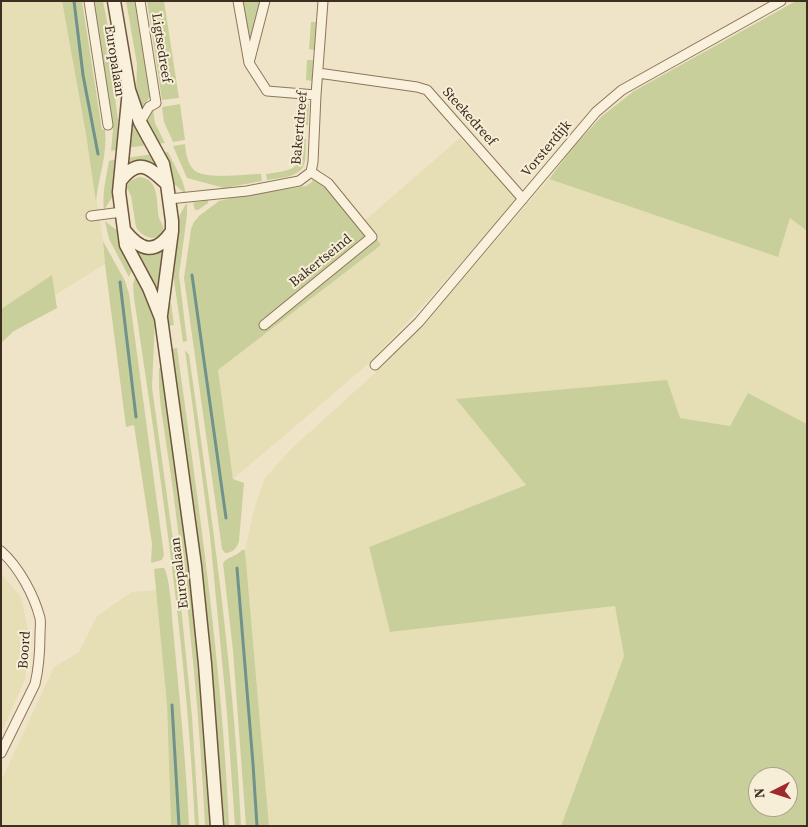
<!DOCTYPE html>
<style>
body{margin:0}
#map{position:relative;width:808px;height:827px;overflow:hidden;background:#f0e4c8;font-family:"Source Serif 4",serif}
canvas{display:block}
.frame{position:absolute;inset:0;border:2px solid #3d2e20;pointer-events:none}
.north{position:absolute;left:748px;top:767px;width:50px;height:50px;box-sizing:border-box;background:#f7eed8;border:1px solid #ada18e;border-radius:50%;rotate:265deg;font-size:14px;font-weight:700;line-height:20px;text-align:center;color:#3d2e20}
.north::after{content:'';display:block;margin:auto;width:18px;height:22px;background:#9e2a2b;clip-path:polygon(50% 0,100% 100%,50% 72%,0 100%)}
</style>
<div id="map">
<canvas width="808" height="827"></canvas>
<div class="frame"></div>
<div class="north">N</div>
</div>
<script>
const c = document.querySelector('canvas').getContext('2d');
c.lineJoin = 'round';
function paint(path, color) {
  c.fillStyle = color;
  c.fill(path, 'evenodd');
}
function stroke(path, color, width, dash) {
  c.strokeStyle = color;
  c.lineWidth = width;
  c.lineCap = dash ? 'butt' : 'round';
  c.setLineDash(dash || []);
  c.stroke(path);
}
function label(font, color, halo, rows, align = 'center') {
  c.font = font + ' "Source Serif 4",serif';
  c.lineWidth = 4;
  c.setLineDash([]);
  c.textBaseline = 'middle';
  c.strokeStyle = halo;
  c.fillStyle = color;
  for (const [text, x, y, turn = 0] of rows) {
    c.save();
    c.translate(x, y);
    c.rotate((+turn || 0) * Math.PI / 180);
    c.textAlign = isNaN(turn) ? turn : align;
    if (halo) c.strokeText(text, 0, 0);
    c.fillText(text, 0, 0);
    c.restore();
  }
}
paint(new Path2D(`
 M1,1H62L86,134L103,241L105,264L55,295L52,275L1,309Z
 M460,138L517,199L427,301L367,365L233,479L218,370L381,245L364,221Z
 M549,179L778,257L790,218L807,231V424L748,393L730,426L680,418L457,400L526,485L369,547L390,632L615,606L624,656L561,826H269L245,550L255,506L265,478L290,450L374,374L435,311Z
 M1,573L21,597L31,644L25,679L1,733Z
 M156,590L167,705L171,826H1V781L54,667L79,652L97,616L132,592Z`), '#e6deb5');
paint(new Path2D(`
 M62,1H82L102,130L105,129C108,154 98,178 96,202L86,134Z
 M92,1H103L110,37L111,67L120,135V149L111,151L113,130Z
 M126,1H136L151,98H149L141,110L136,97L137,64Z
 M147,1H164L179,98L162,100Z
 M242,1H261L250,48Z
 M796,1H807V231L790,218L778,257L549,179L573,147L602,116L634,91Z
 M311,22H316L314,50L309,49Z
 M307,60H313L312,81L306,80Z
 M180,104L185,140L173,142L164,122L162,107Z
 M304,104H309L308,125H303Z
 M151,109H153L155,123L165,143L156,144L146,123Z
 M130,115L149,145L126,148Z
 M300,139H306C305,147 307,160 303,167C296,178 278,178 267,180L266,174C276,172 296,172 299,160C301,154 300,146 300,139Z
 M185,144C186,153 187,163 194,170C204,180 245,174 261,174L262,181L224,188L191,179L187,178L173,146Z
 M168,152L182,180L186,193H184L172,182L161,153Z
 M154,154L160,168L128,167L125,158Z
 M119,159L113,196L104,210C102,192 106,179 109,161L112,160Z
 M316,167L364,221L381,245L218,370L233,479L244,483L239,541C237,548 233,553 225,553L222,549L184,278L191,229L194,222L199,216L219,201L235,197L306,186L312,182Z
 M139,177C160,178 156,203 159,218C160,222 164,225 163,229C162,243 142,239 136,227L131,196L127,188L128,184L130,181Z
 M207,200L208,201V203L198,210H195L193,203Z
 M186,204H187V215L179,275L187,341L183,342L172,267L178,218Z
 M105,221L119,232L132,270L129,277L109,239Z
 M103,241L125,281L129,294L164,555L162,560L151,563L152,544L134,425L126,427L105,264Z
 M134,246L163,249L166,251L161,300L140,266Z
 M136,274H137L155,318L152,387L173,540L181,606L192,716L199,826H195C187,649 160,473 134,298L133,284Z
 M52,275L57,308L14,331L1,343V309Z
 M167,303H171L174,325L167,326Z
 M177,348C199,507 222,665 229,826H223L215,714L205,603L171,349Z
 M185,350L189,355C211,511 234,668 241,826H235L227,713L210,536Z
 M159,368H162L186,539L204,715L211,826H205C200,722 190,618 176,515C173,486 168,458 164,429C161,409 158,389 159,368Z
 M667,380L680,418L730,426L748,393L807,424V826H561L624,656L615,606L390,632L369,547L526,485L456,399ZM758,777H788V807H758Z
 M242,550H245L269,826H246L233,651L223,563C227,557 237,556 242,550Z
 M161,568H164C170,577 172,615 173,628C179,694 186,760 189,826H171L167,705L154,569Z`), '#c9cf9b');
stroke(new Path2D(`
 M74,1L83,75L98,154
 M192,275L226,518
 M120,282L136,417
 M237,568L253,764L257,826
 M172,705L179,826`), '#6f938a', 3);
const minor = new Path2D(`
 M89,1L108,125
 M140,1L156,103L149,107L140,122
 M238,1L249,63L265,1
 M249,63L267,91L316,95
 M318,73L417,87L427,90L523,199
 M169,199L247,191L299,181L311,172L313,162L316,95L323,1
 M91,216L122,212
 M264,325L372,237L328,183L311,172
 M375,365L419,322L596,112L622,90L781,1
 M1,551C19,567 34,595 40,618C41,623 40,629 40,634C40,651 39,667 35,684L1,753`);
const secondary = new Path2D(`
 M114,1L129,90L140,122L163,164L167,184L172,221V231L161,315
 M129,90L119,192L124,230L126,245L149,288L161,318L195,566L205,664L217,826
 M120,181C139,157 149,167 167,184
 M124,230C141,251 155,256 172,231`);
stroke(minor, '#8d765c', 11);
stroke(secondary, '#6f573f', 15);
stroke(minor, '#faf1dc', 9);
stroke(secondary, '#faf1dc', 12);
label('14px', '#3d2e20', '#f7eed8', [
 ["Ligtsedreef",161,48,81],
 ["Europalaan",114,61,81],
 ["Steekedreef",469,117,48],
 ["Bakertdreef",300,128,-85],
 ["Vorsterdijk",547,149,-50],
 ["Bakertseind",321,261,-39],
 ["Europalaan",180,573,-97],
 ["Boord",25,650,-86]
]);
</script>
